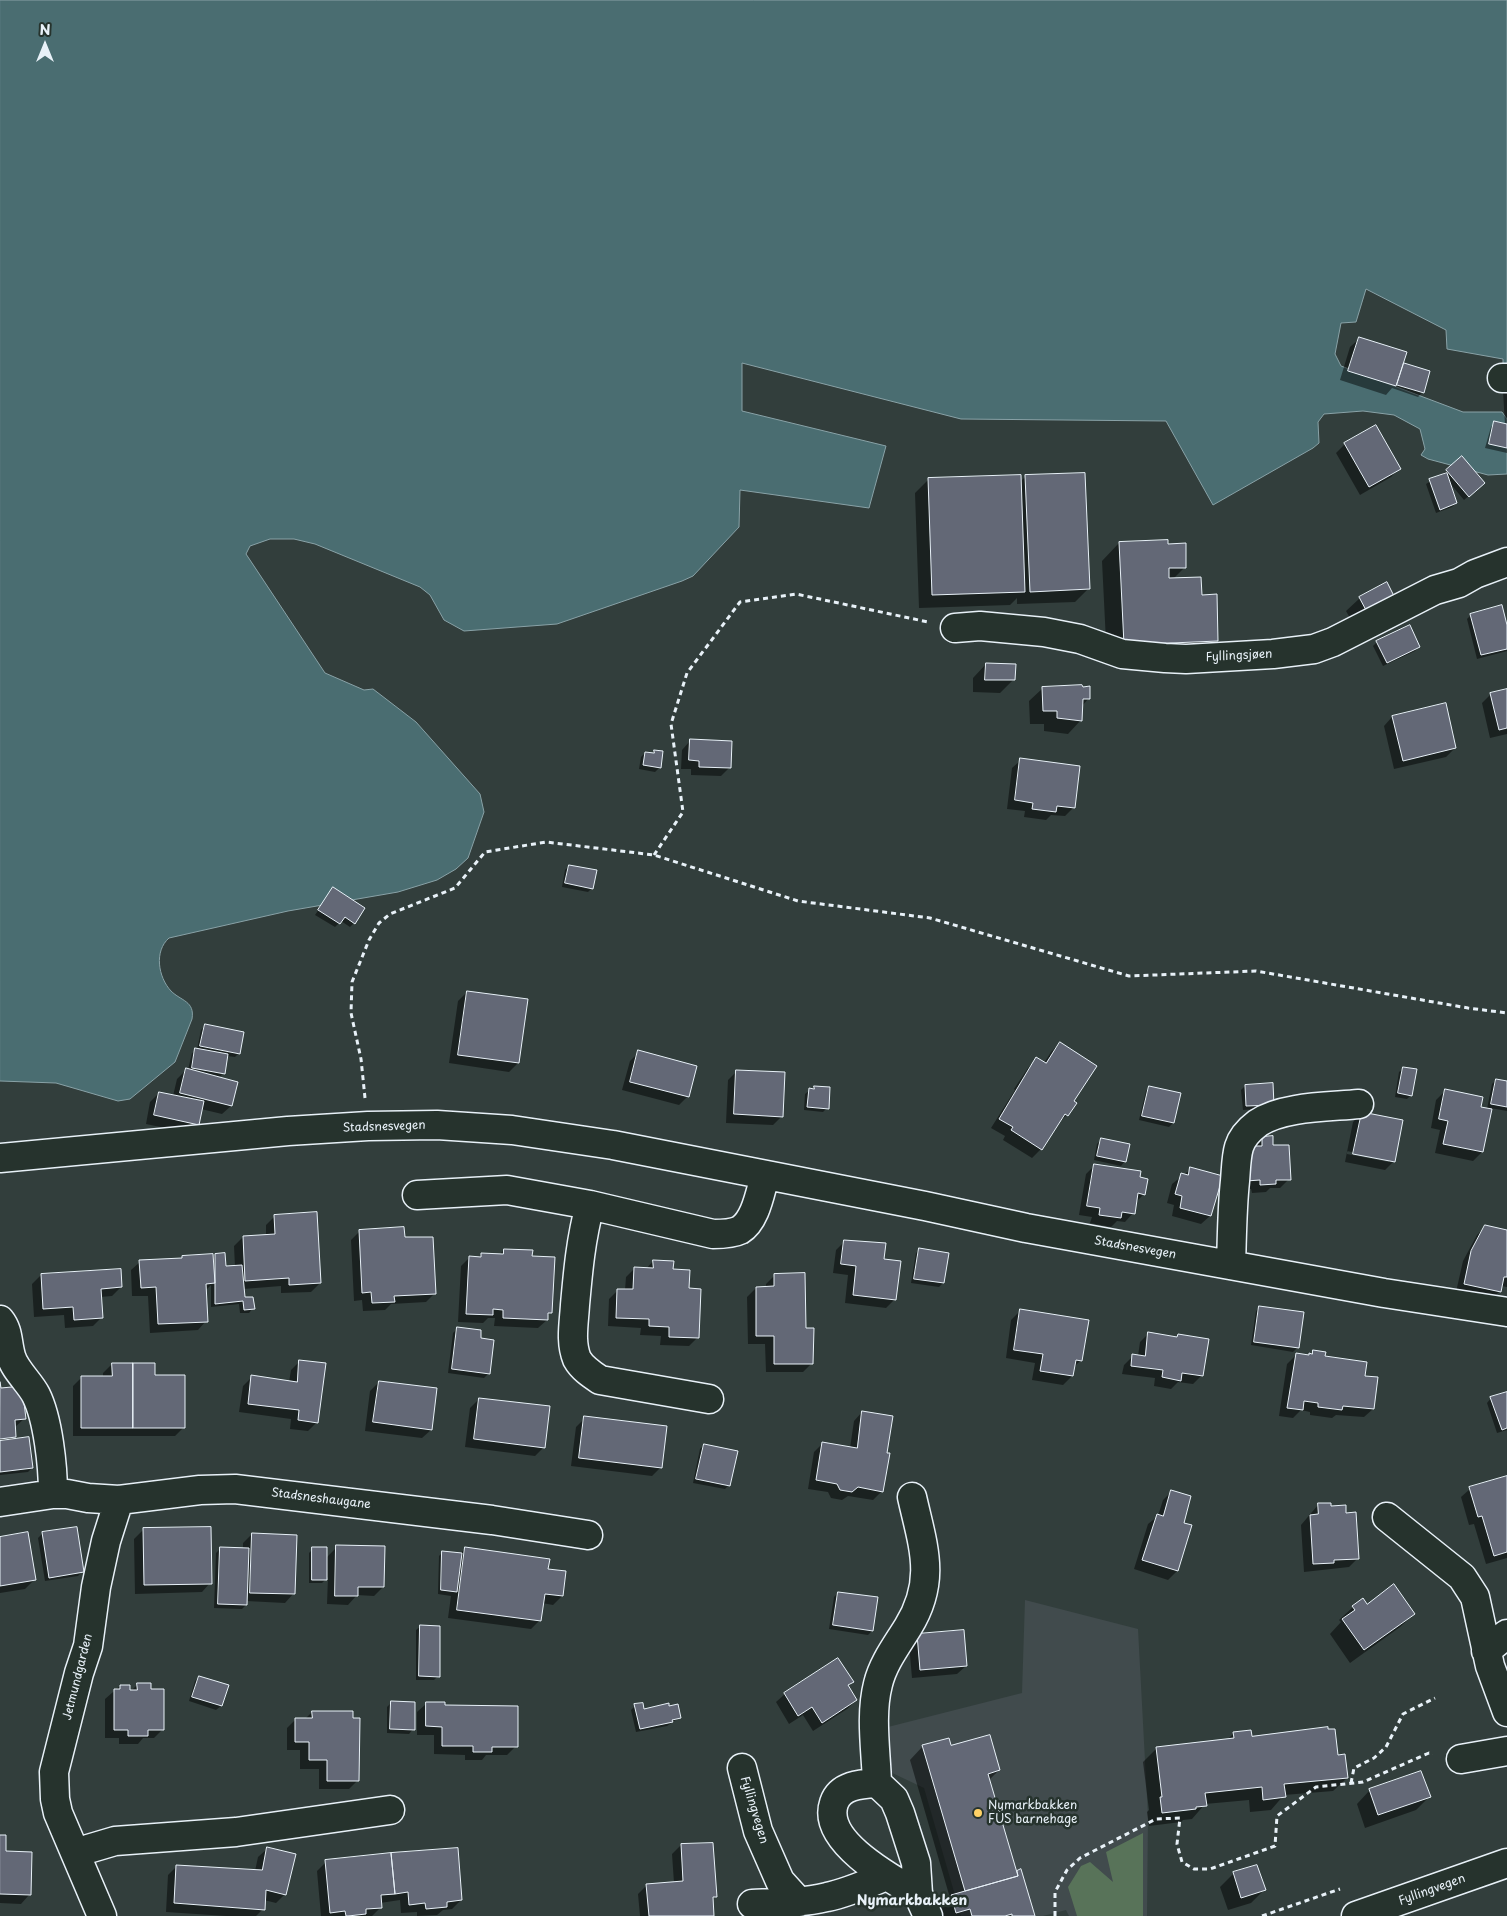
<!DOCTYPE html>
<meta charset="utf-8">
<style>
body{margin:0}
#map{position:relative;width:1507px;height:1916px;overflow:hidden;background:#323e3c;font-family:"Playpen Sans",sans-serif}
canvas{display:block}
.north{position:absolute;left:20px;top:20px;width:50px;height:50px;-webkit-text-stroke:4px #26332d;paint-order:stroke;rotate:0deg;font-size:14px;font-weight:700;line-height:20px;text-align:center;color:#e8f1f8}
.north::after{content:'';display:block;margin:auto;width:18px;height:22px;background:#e8f1f8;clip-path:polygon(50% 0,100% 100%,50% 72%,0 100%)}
</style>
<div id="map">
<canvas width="1507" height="1916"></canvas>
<div class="north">N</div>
</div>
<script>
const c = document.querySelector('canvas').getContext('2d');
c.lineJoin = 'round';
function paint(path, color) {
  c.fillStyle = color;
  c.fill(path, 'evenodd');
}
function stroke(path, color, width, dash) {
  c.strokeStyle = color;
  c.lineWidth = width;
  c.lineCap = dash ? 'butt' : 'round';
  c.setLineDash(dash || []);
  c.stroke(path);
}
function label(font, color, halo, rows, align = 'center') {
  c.font = font + ' "Playpen Sans",sans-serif';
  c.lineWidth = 5;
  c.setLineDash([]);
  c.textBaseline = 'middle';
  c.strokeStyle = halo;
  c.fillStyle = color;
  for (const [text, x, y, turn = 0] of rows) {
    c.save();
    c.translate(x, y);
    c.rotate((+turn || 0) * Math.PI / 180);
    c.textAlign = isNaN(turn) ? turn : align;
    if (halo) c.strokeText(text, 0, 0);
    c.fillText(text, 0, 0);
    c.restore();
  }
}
paint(new Path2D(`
 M1025,1600L1138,1629L1148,1817L1147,1916H1069L1066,1910L1043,1916H961L924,1788L888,1771L884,1728L1022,1693Z`), '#414b4d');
paint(new Path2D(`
 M1143,1833V1916H1077L1068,1887L1081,1866L1090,1862L1113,1882L1106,1852Z`), '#587359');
const water = new Path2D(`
 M0,0H1507V371H1503V359L1447,349L1446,330L1366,289L1356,322L1341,323L1335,354L1341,366L1463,412H1502L1507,419V474L1488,475L1428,459L1421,455L1425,449L1420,429L1394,415L1363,411L1324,414L1318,422L1319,443L1313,448L1213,505L1166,421L961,419L742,363V411L886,446L869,508L740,490L739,527L693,576L682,581L557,624L464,631L444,620L430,595L420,587L315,544L294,539H270L250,546L246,554L325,673L364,690L373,689L416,722L480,794L484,812L468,858L456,869L437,880L398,892L288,911L169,938C154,951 158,977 171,991C181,1001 195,1001 192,1019L175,1062L130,1099L118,1101L56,1083L0,1081Z`);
paint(water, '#4a6d71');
stroke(water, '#89a2a7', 1);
paint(new Path2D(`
 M1359,339L1401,367L1404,364L1429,372L1422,393L1418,397L1392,388L1386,395L1340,380L1350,347Z
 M1507,387V453L1485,448L1491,427L1495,422L1505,425L1503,391Z
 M1345,444L1399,468L1391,477L1360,495L1336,453Z
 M1447,471L1479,487L1464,500L1449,482L1456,503L1452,507L1436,513L1426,484Z
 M1026,476L1089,588L1075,602L1017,604V598L1010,605L919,608L915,493L928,480L1020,482Z
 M1119,543L1167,545L1185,567L1173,579L1201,596L1217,641L1199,658L1107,662L1102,561Z
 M1360,598L1380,611L1354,625L1346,611Z
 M1471,615L1507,629V651L1477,659L1467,619Z
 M1377,642L1419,647L1415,651L1383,666L1373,646Z
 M986,664L1014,679L1000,693L973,692V678Z
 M1043,688L1089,698L1082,706L1081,720L1068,734L1044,731V724H1030L1029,701Z
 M1507,690V734L1490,738L1482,703L1491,694Z
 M1392,717L1455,748L1446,757L1394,769L1384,726Z
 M690,741L729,768L721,776L691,775V769H681L682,750Z
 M654,751L660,767L655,772L639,769L641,757L645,753L651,754Z
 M1021,760L1074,807L1065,816L1051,815L1046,820L1024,817L1025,811L1007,809L1012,768Z
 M569,866L592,888L588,892L562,887L565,870Z
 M333,889L354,923L350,927L341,921L335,927L315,915Z
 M467,992L518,1063L509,1072L449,1063L458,1001Z
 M205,1026L239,1053L235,1057L227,1056L223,1073L219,1078L231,1106L222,1114L201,1109L198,1124L189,1133L146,1124L150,1102L159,1093L173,1096L177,1079L186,1070H188L192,1053L197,1050L201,1030Z
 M1060,1043L1072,1101L1067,1115L1058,1123L1041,1149L1032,1158L1003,1140L1005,1136L991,1128L1015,1090L1014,1089L1028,1068L1036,1059L1044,1063L1051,1052Z
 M639,1052L688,1096L679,1105L622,1090L630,1061Z
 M1404,1068L1411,1095L1407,1099L1395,1097L1399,1072Z
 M737,1071L782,1116L773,1125L726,1123L728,1080Z
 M1496,1080L1507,1082V1111L1490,1108L1482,1152L1473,1161L1435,1153L1440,1130L1431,1128L1436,1100L1445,1091L1480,1108L1487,1109L1492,1084Z
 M1245,1086L1269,1108L1243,1110L1241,1090Z
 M814,1087L827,1108L823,1112L804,1110L805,1094Z
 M1150,1087L1173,1123L1169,1127L1139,1120L1146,1091Z
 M1362,1113L1394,1161L1385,1170L1345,1162L1353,1122ZM1347,1151L1389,1160V1162L1347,1154Z
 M1262,1138L1272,1146L1289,1179L1280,1188H1270L1266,1192L1252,1193L1251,1189H1238L1253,1147Z
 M1101,1140L1125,1161L1121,1166L1094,1160L1097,1144Z
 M1095,1165L1139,1178L1144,1194L1135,1203L1133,1213L1125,1222L1117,1221L1111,1227L1090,1223L1092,1217L1079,1215L1086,1174Z
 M1191,1169L1210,1216L1201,1224L1172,1216L1174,1205L1167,1203L1172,1184Z
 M275,1216L320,1283L311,1292L281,1293V1286L243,1289L244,1298L253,1308L249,1313H240L239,1304L211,1307V1285L205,1291L206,1321L198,1330L150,1333L148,1296H132L131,1270L140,1262L180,1260L183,1257L212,1258L215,1255L225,1268L235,1267L234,1246L243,1237L266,1235V1225Z
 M1486,1226L1507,1231V1287L1501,1286L1500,1291L1491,1300L1456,1292L1463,1261L1477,1235Z
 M360,1231L404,1239L434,1294L426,1302L391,1304L385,1310L363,1311L362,1300L354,1301L351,1240Z
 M845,1241L883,1260L895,1299L886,1308L845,1303L848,1275L833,1273L836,1250Z
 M920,1249L943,1283L939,1287L911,1283L916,1253Z
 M504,1250L531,1257L551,1312L547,1316V1320L538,1328L494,1326L495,1318H488L483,1323L458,1322L461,1266L470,1257L478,1258L482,1254L499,1255Z
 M653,1261L672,1270L688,1290L698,1337L689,1346L660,1345L661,1336L640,1335L641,1328L608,1326L609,1299L618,1290H625L626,1277L635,1268L646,1269Z
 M41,1275L121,1287L112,1296L100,1297L101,1318L93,1326L65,1328L64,1315L34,1317L32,1284Z
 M775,1275L812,1363L803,1372H766L765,1344H748L747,1297L756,1288H766V1284Z
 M1260,1307L1297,1348L1293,1352L1251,1345L1256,1311Z
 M1020,1311L1081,1360L1073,1368L1072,1376L1063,1385L1032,1380L1035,1363L1006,1358L1011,1320Z
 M457,1329L479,1339L492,1341L488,1374L484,1378L448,1373L453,1333Z
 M1149,1333L1176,1338L1178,1335L1202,1375L1193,1384L1178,1382L1171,1389L1154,1386L1155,1378L1122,1374L1124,1365L1133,1356H1138L1140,1342Z
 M1314,1351L1363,1377L1373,1409L1364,1417L1336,1415L1332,1418L1310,1415V1412L1301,1410L1293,1418L1279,1416L1287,1364L1296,1355L1307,1357Z
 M300,1361L317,1422L308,1431L290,1429L291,1419L239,1412L243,1386L252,1377L289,1382L291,1370Z
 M112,1364L154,1377L184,1427L175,1436H73V1386L82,1377H103V1373Z
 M379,1382L431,1430L422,1438L365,1431L370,1391Z
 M0,1390L25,1418L14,1428L15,1436L11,1441L32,1468L28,1472L0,1475Z
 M1507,1393V1430L1497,1433L1487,1403L1491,1398Z
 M479,1399L544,1447L535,1456L465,1447L470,1408Z
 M862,1412L882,1491L873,1500L848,1496L842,1500L831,1498L828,1492L808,1489L814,1452L823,1443L850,1448L854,1421Z
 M585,1418L661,1467L652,1476L571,1466L576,1427Z
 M704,1445L729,1485L725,1489L693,1483L700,1449Z
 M1507,1477V1558L1486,1564L1474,1524L1469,1525L1461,1497L1470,1489Z
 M1172,1491L1183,1524L1191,1526L1177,1571L1168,1580L1134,1569L1148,1524L1158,1516L1163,1500Z
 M1318,1505L1345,1514L1358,1558L1349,1567L1304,1572L1301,1525Z
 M76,1528L82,1572L78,1576L45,1581L38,1538L42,1534Z
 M143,1530L210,1583L202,1592L135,1594L134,1539Z
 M252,1534L293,1594L285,1603L246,1601V1605L242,1609L214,1608L216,1553L220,1549H243V1543Z
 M0,1538L34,1580L25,1589L0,1593Z
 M337,1547L383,1587L374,1596L357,1595L348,1605L327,1604L328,1577L322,1583H309V1553L313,1549L326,1558Z
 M465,1549L547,1570L565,1572L562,1596L553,1605L542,1603L540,1620L531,1629L448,1618L451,1596L438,1594L439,1556L443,1552L459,1554Z
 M838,1593L872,1631L868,1635L829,1629L834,1597Z
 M1366,1605L1414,1614L1400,1627L1350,1663L1330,1634L1341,1622L1339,1620L1353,1607Z
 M421,1626L438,1676L434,1680H416V1630Z
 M918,1636L966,1666L957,1674L912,1678L909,1644Z
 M199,1677L227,1686L221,1706L216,1710L189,1701L195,1681Z
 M852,1682L847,1687L856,1700L847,1709L813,1731L803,1715L789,1724L776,1702L785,1694Z
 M137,1685L150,1690L162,1730L154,1738H143L138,1744H119V1738H105V1699L120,1686L129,1693Z
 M391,1703L413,1729L409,1734L387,1733V1707Z
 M426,1704L444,1707L516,1746L507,1755H486L482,1760H465V1755L434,1754V1735H417V1712Z
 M635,1706L643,1711L680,1717L667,1726L636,1732L631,1710Z
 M312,1712L358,1780L349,1789H319V1769H300V1750H287V1728L296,1719H305Z
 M1234,1733L1337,1756L1347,1778L1333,1791L1284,1795L1271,1810L1250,1812L1249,1800L1205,1804L1192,1819L1183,1820L1181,1822L1149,1826L1147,1812L1149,1810L1143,1762L1156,1749L1227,1740Z
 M923,1746L950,1747L999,1770L989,1780L1016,1872L1021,1871L1034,1916H940L938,1910L950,1898L910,1760Z
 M1370,1790L1429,1797L1416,1810L1365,1828L1357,1804Z
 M0,1836L4,1852L29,1895L21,1904L0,1903Z
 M681,1845L716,1896L712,1900L713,1916H640L638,1894L647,1885L674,1883L672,1854Z
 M267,1849L285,1894L276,1903L264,1900L263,1909L256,1916H226L166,1912L168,1875L177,1866L255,1871L258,1857Z
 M326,1862L461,1900L452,1909L443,1910L437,1915L417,1916V1912L401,1913L400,1900L380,1903L381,1907L372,1916H321L317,1871Z
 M1234,1873L1264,1890L1251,1903L1228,1910L1220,1887Z`), '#0007');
const building = new Path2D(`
 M1359,337L1407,352L1396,386L1348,371Z
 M1404,363L1430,371L1424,393L1397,385Z
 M1494,421L1507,424V448L1489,444Z
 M1376,425L1401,469L1369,487L1344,443Z
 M1462,456L1485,483L1469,497L1446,470Z
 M1085,473L1090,589L1030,592L1025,475Z
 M1447,473L1457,503L1440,510L1429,479Z
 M1021,475L1025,592L932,595L928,478Z
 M1168,540V544L1186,543V568H1169V578L1201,577L1202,595L1217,594L1218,641L1124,645L1119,542Z
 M1387,582L1395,598L1367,612L1359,597Z
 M1502,605L1507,625V649L1481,655L1470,614Z
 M1410,625L1420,647L1387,663L1376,641Z
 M986,663L1016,664L1015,680H985Z
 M1082,685L1083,687L1090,686V699H1083L1082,721L1057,718V711H1043L1042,687Z
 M1507,689V728L1499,730L1490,693Z
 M1446,703L1456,748L1403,761L1392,716Z
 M690,739L732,741L731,768L699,767V761L689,760Z
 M654,750L663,751L661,768L643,765L645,752L654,753Z
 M1020,758L1080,766L1075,808L1057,806L1056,812L1032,809L1033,803L1015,800Z
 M569,865L597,870L593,889L565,883Z
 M333,887L365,908L355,924L345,917L340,924L318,910Z
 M467,991L528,999L519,1063L458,1055Z
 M205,1024L244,1032L240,1054L200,1046Z
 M1060,1042L1097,1066L1074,1101L1077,1103L1068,1116L1065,1114L1042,1150L1011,1130L1013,1127L999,1119L1036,1057L1046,1063Z
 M195,1048L228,1054L225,1074L192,1068Z
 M638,1050L697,1066L689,1097L630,1082Z
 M1403,1067L1417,1069L1412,1096L1398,1093Z
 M186,1068L238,1082L232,1106L180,1093Z
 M736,1070L785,1072L783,1117L734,1114Z
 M1496,1079L1507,1081V1107L1491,1104Z
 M1273,1083L1274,1105L1246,1106L1245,1085Z
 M814,1086L830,1087L829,1109L807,1107L809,1088L814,1089Z
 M1149,1086L1181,1093L1174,1123L1142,1116Z
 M1445,1089L1483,1097L1481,1107L1492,1109L1483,1152L1443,1144L1448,1121L1439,1119Z
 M159,1092L204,1101L199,1125L154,1115Z
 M1362,1112L1403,1120L1395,1162L1353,1154Z
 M1273,1136V1145H1289L1291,1180H1276V1184L1260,1185V1180L1246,1181L1245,1146H1262V1137Z
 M1101,1138L1130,1144L1126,1162L1097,1156Z
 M1094,1164L1141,1171L1140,1177L1148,1179L1145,1195L1138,1193L1135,1214L1122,1212L1121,1218L1099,1215L1100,1208L1087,1206Z
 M1190,1167L1223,1176L1211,1216L1180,1208L1182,1196L1175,1194L1181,1173L1188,1175Z
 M317,1212L321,1283L289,1285V1278L245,1281L243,1236L275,1234L274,1215Z
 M1485,1225L1507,1230V1277H1504L1501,1292L1464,1284L1471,1251Z
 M404,1227L405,1237H433L436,1294L394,1296L395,1302L372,1303L371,1292L362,1293L359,1230Z
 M844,1240L886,1243L884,1259L901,1261L896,1300L853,1295L856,1266L841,1264Z
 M919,1248L949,1253L944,1283L914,1279Z
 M504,1249L533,1250L532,1256L555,1257L552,1313H548V1320L503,1318V1310L493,1309V1315L466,1314L469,1256L481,1257V1253L503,1254Z
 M225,1253L226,1266L242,1265L245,1297H253L255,1309L244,1310L243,1301L215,1304V1254Z
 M213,1254L215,1283L206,1284L208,1322L158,1324L156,1287L141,1288L139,1260L182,1258V1256Z
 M653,1260L674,1261L673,1269L690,1270L689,1288L701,1289L699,1338L669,1337V1327L649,1326V1319L616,1318L617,1289H633L634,1267L653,1268Z
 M121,1269L122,1287L101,1289L103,1318L74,1320L73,1307L43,1309L41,1274Z
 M805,1273L806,1328H814L813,1364H774V1336H756V1287L774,1286V1274Z
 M1259,1306L1304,1312L1299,1348L1254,1342Z
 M1020,1309L1089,1320L1082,1361L1076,1360L1073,1376L1040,1371L1043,1354L1014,1350Z
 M457,1327L481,1330V1338L494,1340L490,1374L452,1369Z
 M1148,1332L1177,1337L1178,1334L1209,1339L1203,1376L1182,1373L1181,1381L1162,1377L1163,1370L1131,1366L1132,1354L1145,1356Z
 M1313,1350L1326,1352L1325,1356L1367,1362L1365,1376L1378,1377L1374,1409L1343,1406L1342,1410L1318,1407V1403L1304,1401L1303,1410L1287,1408L1296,1353L1309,1355V1353L1312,1354Z
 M299,1360L326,1363L318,1423L298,1420L299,1410L248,1404L251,1375L297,1382Z
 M112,1363H133V1428H81V1376H112Z
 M133,1363H155V1375H185V1428H133Z
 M379,1381L437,1388L432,1430L373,1422Z
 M0,1382L1,1388L22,1386L26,1419L15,1420L16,1437L0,1439Z
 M1507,1392V1428L1502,1430L1490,1397Z
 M479,1398L550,1406L545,1448L474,1439Z
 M862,1411L893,1416L887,1453H890L883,1492L858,1487L852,1492L840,1490L837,1484L816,1480L822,1442L857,1448Z
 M584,1416L667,1426L662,1468L579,1458Z
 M29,1437L33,1468L0,1472V1441Z
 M704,1444L738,1451L730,1486L696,1479Z
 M1507,1476V1552L1494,1556L1482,1516L1478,1517L1469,1487Z
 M1171,1490L1191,1496L1184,1523L1192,1525L1178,1571L1142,1560L1157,1514L1163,1516Z
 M1318,1503H1331V1506L1346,1505V1513L1356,1512L1359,1559L1334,1560V1563L1313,1564L1310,1515L1318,1514Z
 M77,1527L84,1572L49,1578L42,1532Z
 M211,1527L212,1584L144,1585L143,1528Z
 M28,1532L36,1580L0,1586V1537Z
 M252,1533L297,1535L295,1594L250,1593Z
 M336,1545L385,1546L384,1587H358V1596H335Z
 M220,1547L249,1548L247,1605L218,1604Z
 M312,1547H327V1580H312Z
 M465,1547L550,1559L548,1569L566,1571L563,1596L545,1594L541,1621L457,1610Z
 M442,1551L462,1553L457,1592L441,1590Z
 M1394,1584L1415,1614L1364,1650L1342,1619L1355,1610L1352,1606L1363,1598L1367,1604Z
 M838,1592L878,1597L873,1631L833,1625Z
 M420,1625L440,1626V1677L419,1676Z
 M964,1630L967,1666L920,1670L917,1634Z
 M838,1658L854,1682L848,1685L857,1700L822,1723L812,1707L798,1716L784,1693Z
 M199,1676L229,1685L222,1706L192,1697Z
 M137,1683H151V1689H164V1730H148V1736H128V1730H114V1689H120V1685H130V1690H137Z
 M391,1701L415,1702V1730L390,1729Z
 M426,1702H445V1705L518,1706V1747H492V1752H473V1746H442V1727L426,1726Z
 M643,1703L644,1709L669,1703V1706L678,1704L681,1718L672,1720L673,1722L640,1729L634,1704Z
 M312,1711H353V1718H360L359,1781H327V1760H309V1742H295V1718H312Z
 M1328,1727V1729H1335L1338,1755L1345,1754L1348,1778L1284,1784L1286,1797L1263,1800L1262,1787L1205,1793L1207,1806L1196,1807V1809L1162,1813L1160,1797H1162L1156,1747L1234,1738L1233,1732L1251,1730L1252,1736Z
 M990,1735L1000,1770L988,1774L1018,1876L965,1891L922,1745L949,1738L951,1745Z
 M1421,1771L1431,1797L1378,1815L1369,1789Z
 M0,1835H6V1851L32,1852L31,1895L0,1894Z
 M713,1843L717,1897H713L714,1916H649L646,1884L683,1881L681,1844Z
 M267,1847L296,1854L286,1895L266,1890L265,1910L174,1903L176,1865L262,1870Z
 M458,1848L462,1900L447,1902V1907L426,1909L425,1903L409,1905L408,1892L395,1894L391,1853Z
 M391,1853L395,1894L381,1895L382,1908L366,1909V1914L348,1916H346L345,1911L330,1913L325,1860Z
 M1257,1865L1266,1890L1241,1898L1233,1872Z
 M1021,1869L1035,1916H1012V1914L1005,1916H972L970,1909L956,1913L951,1895L1018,1876L1017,1871Z`);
paint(building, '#636876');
stroke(building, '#e8f1f8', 1);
const minor = new Path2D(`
 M1502,378H1507
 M955,628L980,626L1044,632L1080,639L1122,654L1165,658L1186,659L1273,654L1314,649L1333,642L1435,590L1459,583L1475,574L1507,562
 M0,1158L288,1131L368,1126L437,1125L512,1130L613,1145L925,1206L1026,1228L1384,1293L1507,1312
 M417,1195L507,1190L590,1205L713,1234C721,1234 732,1234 740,1230C756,1220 760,1192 765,1176
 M590,1205C581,1238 578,1271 575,1305C574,1323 570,1342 577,1359C582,1368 591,1374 600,1380L709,1399
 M1231,1265C1232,1237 1232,1209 1235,1181C1236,1170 1236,1157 1239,1147C1242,1137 1250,1129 1258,1123C1283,1106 1330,1107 1359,1104
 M0,1320C9,1331 7,1343 11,1356C14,1369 30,1383 36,1395C48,1419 53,1466 53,1494
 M0,1502L53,1494H67L88,1498L119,1500L200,1490L235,1489L492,1520L588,1535
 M1387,1517L1462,1577L1475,1597L1490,1666L1507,1712
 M1486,1651L1507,1634
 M1461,1759L1507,1751
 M742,1768L758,1831L780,1881L799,1902
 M877,1783C876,1751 870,1715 878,1684C883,1663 897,1645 908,1627C937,1580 923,1546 912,1497
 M75,1851L88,1849L115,1841L236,1832L390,1810
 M918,1894C891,1879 821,1841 834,1803C840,1785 861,1784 877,1783L894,1799L900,1813L916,1863L918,1894L928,1916
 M752,1904C777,1903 802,1903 827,1897C847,1893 867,1884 886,1876
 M102,1916L58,1813L55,1799L54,1772L79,1673L88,1646L96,1587L106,1541L119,1500
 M1356,1916L1507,1863`);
stroke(minor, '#e8f1f8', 31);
stroke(new Path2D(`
 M654,855L683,812L671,724L687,673L740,602L796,594L928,622
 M365,1098L361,1059L351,1013L352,982L369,940L379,923L390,914L455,888L485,852L546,842L654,855L798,901L930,918L1129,976L1256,971L1468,1008L1507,1013
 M1351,1783L1354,1768L1374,1758L1386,1747L1403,1714L1435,1698
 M1055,1916V1892L1067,1870L1080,1858L1156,1819L1180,1818L1177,1844L1182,1862L1194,1869H1210L1275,1846L1277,1816L1316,1787L1363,1782L1429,1753L1433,1754
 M1262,1916L1340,1889`), '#e8f1f8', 3, [5, 4]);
stroke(minor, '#26332d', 28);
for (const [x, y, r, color] of [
 [978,1813,5,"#ffd166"]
]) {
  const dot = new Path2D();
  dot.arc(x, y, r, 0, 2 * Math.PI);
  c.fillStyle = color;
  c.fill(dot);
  stroke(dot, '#26332d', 2);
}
label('12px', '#e8f1f8', '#26332d', [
 ["Fyllingsjøen",1239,656,-3],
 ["Stadsnesvegen",384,1127,-2],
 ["Stadsnesvegen",1135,1248,10],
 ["Stadsneshaugane",321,1499,7],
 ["Jetmundgarden",78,1677,-76],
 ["Fyllingvegen",754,1810,73],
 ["Fyllingvegen",1432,1890,-20]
]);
label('12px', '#e8f1f8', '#26332d', [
 ["Nymarkbakken",988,1806],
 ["FUS barnehage",988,1820]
], 'left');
label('bold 14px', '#e8f1f8', '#26332d', [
 ["Nymarkbakken",912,1901]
]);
</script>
